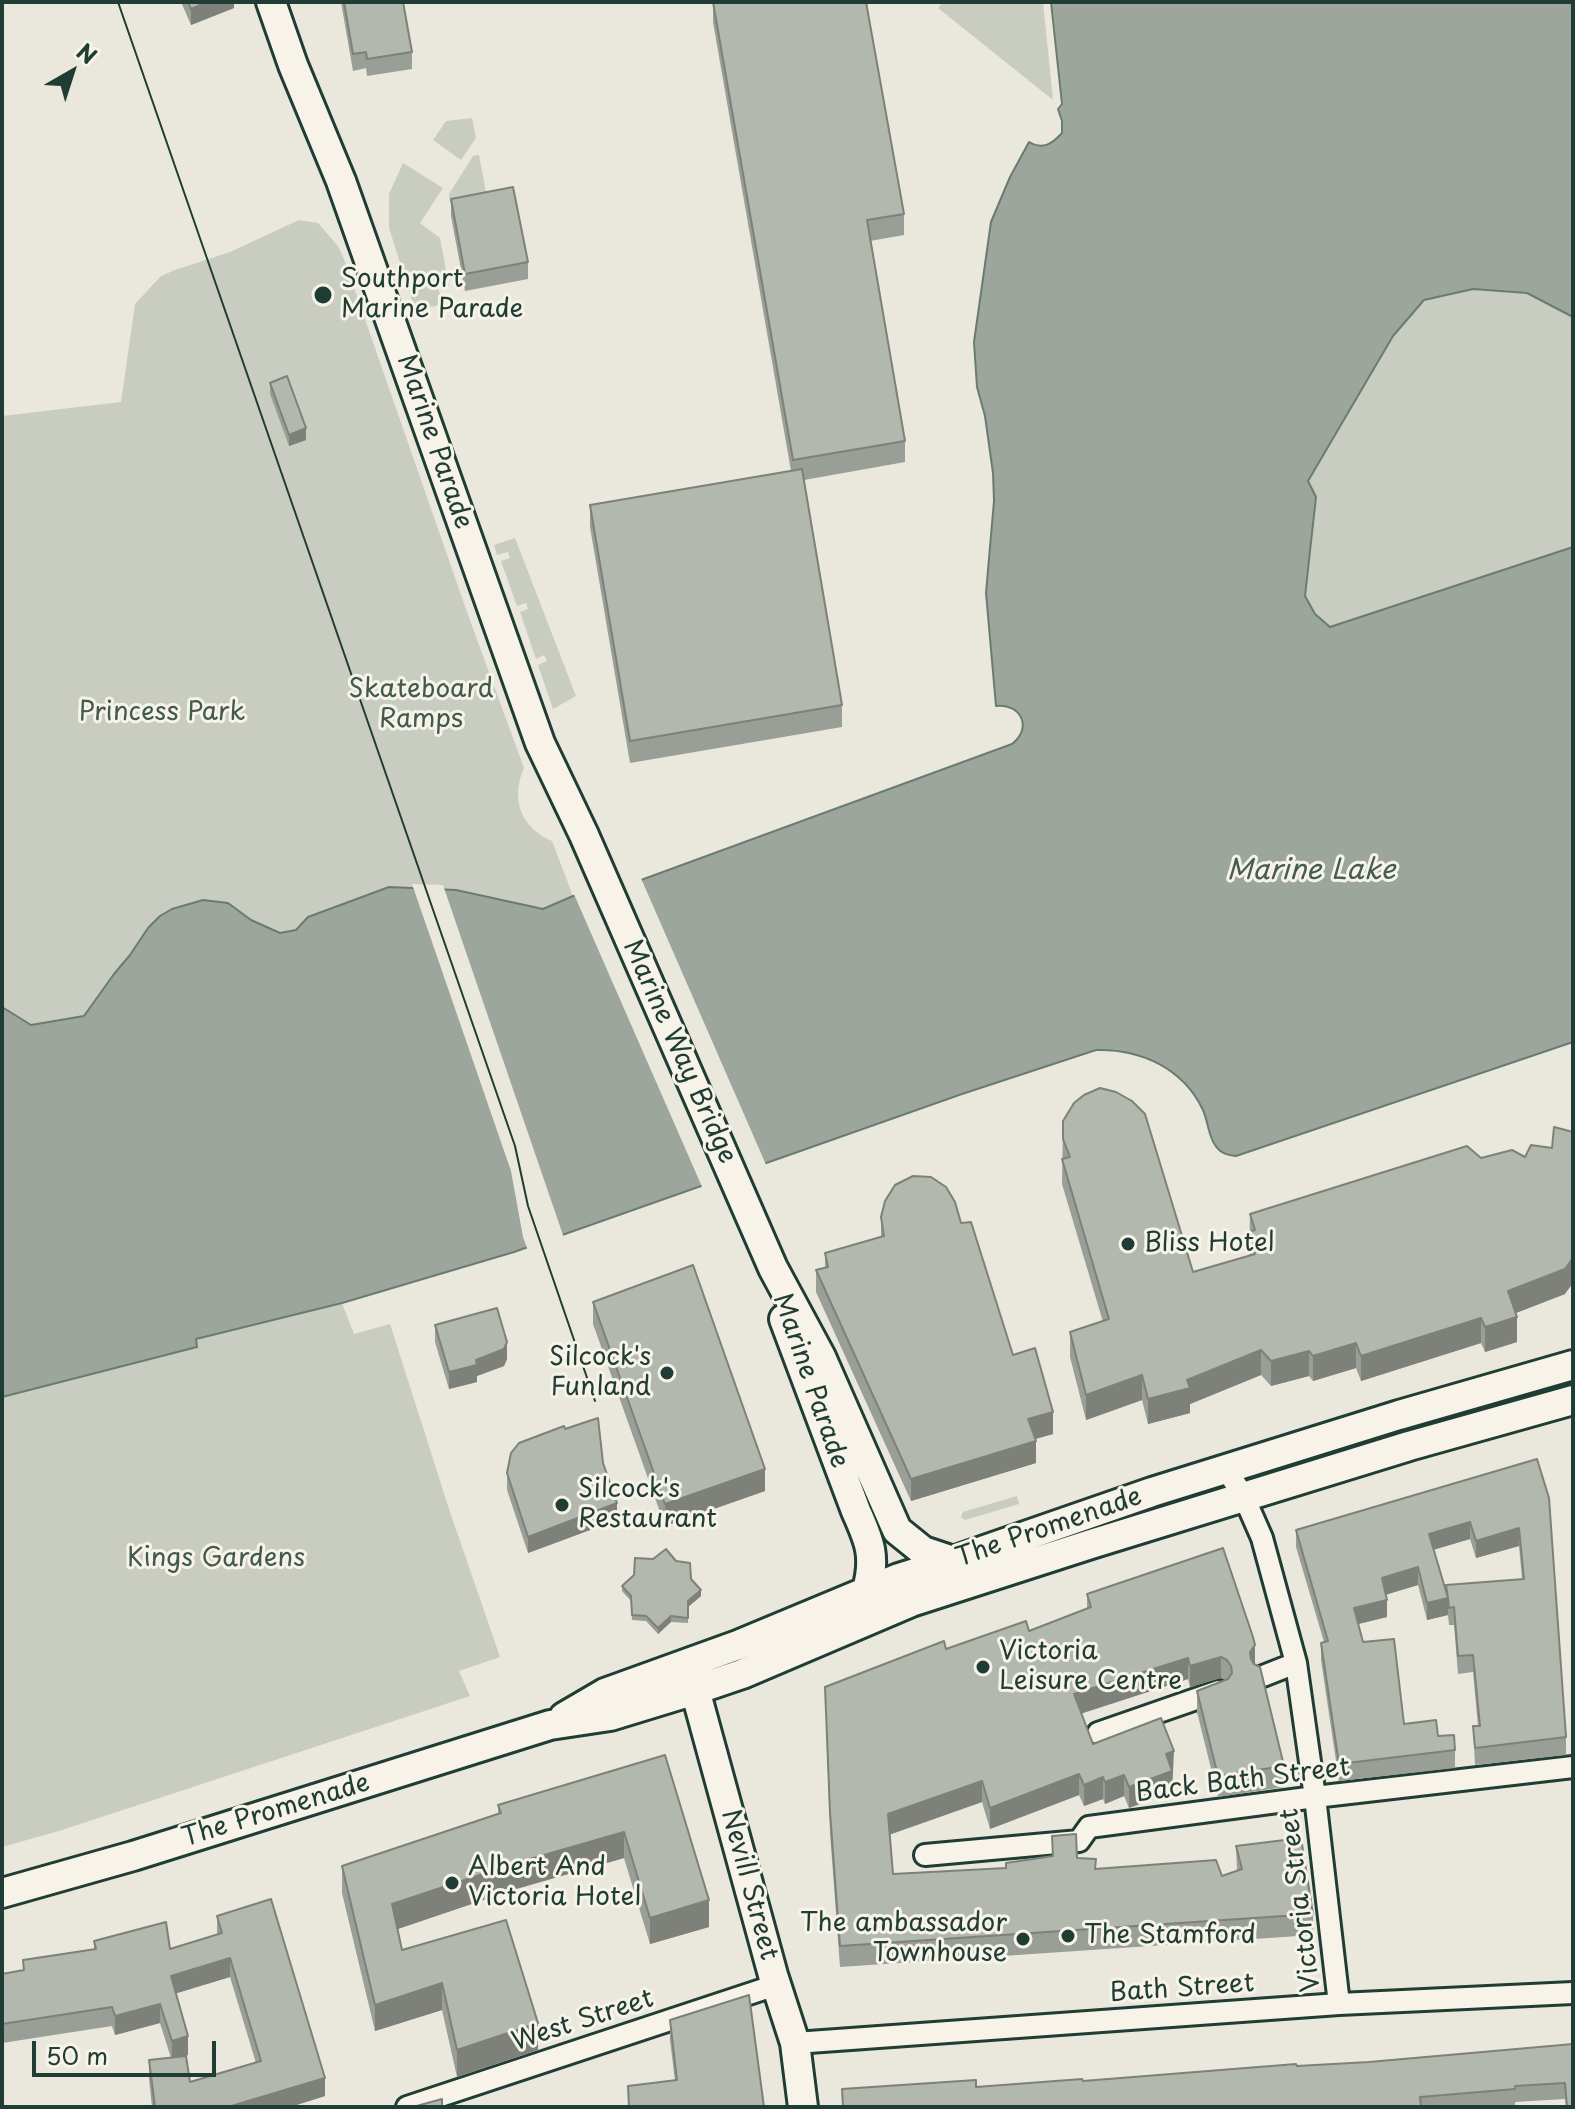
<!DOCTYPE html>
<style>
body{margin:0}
#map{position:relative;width:1575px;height:2109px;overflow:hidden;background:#eae8dd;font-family:"Playpen Sans",sans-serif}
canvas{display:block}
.frame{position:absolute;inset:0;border:4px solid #1f3d34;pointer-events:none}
.north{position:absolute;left:32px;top:32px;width:80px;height:80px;-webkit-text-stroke:6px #f7f3e8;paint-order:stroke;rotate:39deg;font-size:22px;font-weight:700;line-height:32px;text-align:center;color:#1f3d34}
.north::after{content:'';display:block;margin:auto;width:28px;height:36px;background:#1f3d34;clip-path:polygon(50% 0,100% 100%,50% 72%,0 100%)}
.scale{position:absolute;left:32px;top:2041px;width:184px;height:36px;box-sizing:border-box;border:4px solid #1f3d34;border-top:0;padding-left:10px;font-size:24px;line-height:28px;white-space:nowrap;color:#1f3d34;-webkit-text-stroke:6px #f7f3e8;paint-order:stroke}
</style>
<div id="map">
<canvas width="1575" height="2109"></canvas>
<div class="frame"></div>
<div class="north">N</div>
<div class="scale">50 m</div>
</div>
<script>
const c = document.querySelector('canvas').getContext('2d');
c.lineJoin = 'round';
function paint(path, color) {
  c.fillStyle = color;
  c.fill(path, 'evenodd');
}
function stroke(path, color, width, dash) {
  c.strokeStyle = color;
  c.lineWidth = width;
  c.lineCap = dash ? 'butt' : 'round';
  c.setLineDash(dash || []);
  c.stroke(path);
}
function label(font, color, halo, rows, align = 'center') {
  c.font = font + ' "Playpen Sans",sans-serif';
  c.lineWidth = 6;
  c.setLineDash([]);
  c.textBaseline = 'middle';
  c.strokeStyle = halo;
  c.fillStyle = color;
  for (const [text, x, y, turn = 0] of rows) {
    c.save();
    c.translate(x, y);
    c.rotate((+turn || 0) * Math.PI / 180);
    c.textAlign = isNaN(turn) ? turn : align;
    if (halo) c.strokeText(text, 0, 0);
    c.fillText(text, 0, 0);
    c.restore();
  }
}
paint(new Path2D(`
 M943,2H1043L1053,100L938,8Z
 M472,118L476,138L461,160L433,140L446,121Z
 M479,155L487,198L450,203L449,194L473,156Z
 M403,163L443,188L420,223L440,238L449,286L437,287L443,300L441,305L415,310L389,228V194Z
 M299,220L318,223L338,246L344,259L467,612L524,768C510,799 521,828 552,841L573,896L543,909L456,890L389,887L308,917L296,930L280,933L251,920L228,903L130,955L114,974L84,1016L31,1025L2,1007V416L121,402L135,304L161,276L175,270L230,252Z
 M1473,289L1527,293L1573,317V547L1329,627L1315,614L1305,596L1316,497L1308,481L1393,336L1424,300Z
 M515,538L576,696L553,709L538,665L547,661L544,655L536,659L520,612L528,609L526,603L517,606L501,561L510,558L508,552L497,555L494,545Z
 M342,1303L354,1334L390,1324L449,1509L500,1657L459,1671L470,1696L59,1831L2,1847V1397L197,1347L195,1339Z
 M1017,1496L1019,1504L965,1520L961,1517L963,1512Z`), '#c8ccc1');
const water = new Path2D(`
 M1051,2H1573V317L1527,293L1473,289L1424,300L1393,336L1308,481L1316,497L1305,596L1315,614L1330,627L1573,547V1042L1236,1156C1227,1155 1220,1153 1215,1145C1208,1135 1208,1121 1203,1110C1183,1068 1141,1049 1096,1050L962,1094L514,1252L342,1303L196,1339L197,1347L2,1397V1007L31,1025L84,1016L114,974L130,955L148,928L160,916L172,909L203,900L228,903L251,920L280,933L296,930L308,917L389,887L456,890L543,909L573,896L611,891L1012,744C1033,728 1021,703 996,706L986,593L994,501L993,473L985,416L977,387L974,342L991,222L1010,177L1029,142C1043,150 1052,144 1062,133V121L1058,109L1062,104Z`);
paint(water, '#9ca69c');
stroke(water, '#6a7c72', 2);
paint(new Path2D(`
 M640,876L767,1167L703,1189L573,892L610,888Z
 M412,884L443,885L564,1238L528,1251L523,1237L511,1171Z`), '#eae8dd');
const street = new Path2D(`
 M1226,1469L1244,1497L1262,1538L1296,1663L1315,1797L1339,2004
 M1263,1676L1296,1663
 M1098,1733L1219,1691
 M925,1855L1079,1841L1089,1827L1315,1797L1573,1767
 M795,2043L1339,2004L1573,1993
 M407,2107L776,1985`);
const secondary = new Path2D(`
 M271,2L293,65L341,181L540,743L584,835L773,1268L821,1357L897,1530L923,1551L953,1561
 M784,1319L856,1511C870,1542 876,1557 867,1590
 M691,1675L773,1975L795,2043L803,2107
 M564,1717L605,1693L738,1645L899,1578L953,1561L1152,1492L1399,1415L1573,1365
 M2,1893L133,1856L550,1725L610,1716L695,1690L742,1674L911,1602L1091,1544L1409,1446L1573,1400`);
stroke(street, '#1f3d34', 26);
stroke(secondary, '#1f3d34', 34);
stroke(street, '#f7f3e8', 20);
stroke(secondary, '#f7f3e8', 28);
stroke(new Path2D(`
 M118,2L515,1146L528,1206L595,1401`), '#1f3d34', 2);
paint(new Path2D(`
 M181,2H234V8L191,25Z
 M341,2H403L412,52V69L367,76L366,68L353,71Z
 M713,2L904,214V235L870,241L905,441V462L804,480L842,705V727L630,763L590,527V505L791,471L713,22Z
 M451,199L528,262V279L465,291L451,216Z
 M270,383L306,440L289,446L270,394Z
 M1063,1121L1193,1272L1249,1256L1250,1214L1565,1294L1516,1313L1517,1342L1485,1352L1481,1343L1361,1381L1356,1368L1313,1381L1309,1376L1271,1386L1261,1375L1190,1404V1413L1148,1424L1142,1400L1086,1420L1070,1357V1332L1103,1322L1062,1184Z
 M881,1217L961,1223L1013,1355L1053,1434L1035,1439L1036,1463L911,1501L816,1292V1270L825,1268V1253L881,1237Z
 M593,1302L765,1491L665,1526L593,1324Z
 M435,1325L507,1359L504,1366L477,1376V1382L449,1389L435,1342Z
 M565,1429L603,1463L617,1520L528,1553L507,1490V1473Z
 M1537,1459L1566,1737V1755L1475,1765L1473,1726H1478L1473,1672L1458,1674L1454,1625H1449L1448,1615L1427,1620L1418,1585L1386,1594L1387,1617L1358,1624L1363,1642L1404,1724L1438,1736L1455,1750V1768L1339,1781L1321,1660V1643L1324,1642L1296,1547V1530ZM1470,1539L1476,1558L1519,1546L1522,1579L1446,1585V1593L1433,1550Z
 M691,1579L701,1596L688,1607V1623L671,1622L658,1634L646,1621L632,1620L631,1601L622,1591V1586Z
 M1087,1594L1255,1665L1284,1766V1787L1218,1797L1197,1712V1691L1225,1680L1221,1678L1190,1687L1188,1679L1081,1713L1093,1744L1174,1773H1172V1792L1129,1808L1124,1796L1105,1804L1103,1799L1084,1806L1079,1795L990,1829L982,1802L889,1835L893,1874L1006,1868L1077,1858L1096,1869L1222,1876L1237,1871L1236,1846L1313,1914V1935L840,1967L830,1833L825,1687L946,1649L1029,1631L1087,1609Z
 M665,1755L709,1927L650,1944L624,1858L516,1889L397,1929L402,1950L538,2050L457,2077L442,2010L375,2031L342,1893V1866L498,1813V1805Z
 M217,1916L325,2096L290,2107H152L149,2079V2060L171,2058L160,2023L115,2035L112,2026L2,2043V1974L23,1970V1960L94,1949V1941L170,1949L217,1934ZM230,1977L256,2063L190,2082L185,2056L188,2055L176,1993Z
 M670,2020L764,2107L675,2081L670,2040Z
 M1573,2044V2107H1566L1565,2099L1515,2102V2105L1489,2107H842V2089L976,2087L1083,2081L1369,2062Z`), '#999e96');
paint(new Path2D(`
 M207,2H234V8L191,25V9Z
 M306,428V440L289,446V435Z
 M1573,1258V1283L1565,1294L1508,1316V1291Z
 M1517,1317V1342L1485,1352V1327Z
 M1481,1318V1343L1361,1381V1356Z
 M507,1342V1359L504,1366L477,1376V1382L449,1389V1372Z
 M1356,1343V1368L1313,1381V1356Z
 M1261,1350V1375L1190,1404V1413L1148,1424V1399L1187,1380Z
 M1309,1351V1376L1271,1386V1361Z
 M1142,1375V1400L1086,1420V1395Z
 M1053,1412V1434L1028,1441V1419Z
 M1036,1441V1463L911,1501V1479Z
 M765,1469V1491L665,1526V1504Z
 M617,1503V1520L528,1553V1537Z
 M1470,1522V1539L1429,1551V1534Z
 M1519,1528V1546L1476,1558V1541Z
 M1418,1567V1585L1382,1596V1578Z
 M701,1590V1596L688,1607V1601Z
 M1448,1598V1615L1427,1620V1603Z
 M1387,1600V1617L1354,1625V1608Z
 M671,1616V1622L658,1634V1628Z
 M1255,1645V1666L1250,1673V1652Z
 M1221,1657V1678L1190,1687V1666Z
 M1188,1658V1679L1074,1716V1694Z
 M1174,1751L1172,1792L1129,1808V1787L1166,1754Z
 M1079,1774V1795L990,1829V1808Z
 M1124,1775V1796L1105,1804V1782Z
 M1103,1777V1799L1084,1806V1785Z
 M982,1781V1802L888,1835V1814Z
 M624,1832V1858L516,1889L392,1931V1904L516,1863Z
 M709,1900V1927L650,1944V1918Z
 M230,1958V1977L171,1995V1976Z
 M442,1983V2010L375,2031V2005Z
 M160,2004V2023L115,2035V2016Z
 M538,2023V2050L457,2077V2050Z
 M188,2036V2055L172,2060V2041Z
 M325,2078V2096L290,2107H228Z`), '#7d817a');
const building = new Path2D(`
 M188,2H207L191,9Z
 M344,2H403L412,52L367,59L366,52L353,54Z
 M713,2H866L904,214L867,220L905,441L793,460Z
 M513,187L528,262L465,274L451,199Z
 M287,376L306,428L289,435L270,383Z
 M802,469L842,705L630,741L590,505Z
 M1100,1088L1116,1092L1132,1101L1145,1114L1193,1272L1255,1254L1249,1232L1255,1230L1250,1214L1467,1146L1481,1158L1512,1150L1525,1157L1531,1145L1552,1148L1554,1127L1573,1132V1258L1565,1269L1508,1291L1517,1317L1485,1327L1481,1318L1361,1356L1356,1343L1313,1356L1309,1351L1271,1361L1261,1350L1187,1380L1190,1388L1148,1399L1142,1375L1086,1395L1070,1332L1109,1319L1062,1159L1070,1157L1063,1139V1121L1074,1103L1084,1095Z
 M913,1176L931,1177L946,1187L955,1202L961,1223L971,1222L1013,1355L1035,1348L1053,1412L1028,1419L1036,1441L911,1479L816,1270L828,1267L825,1253L884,1236L881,1217L885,1201L895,1185Z
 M693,1265L765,1469L665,1504L593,1302Z
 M497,1308L507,1342L504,1349L476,1360L477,1365L449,1372L435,1325Z
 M598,1418L603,1463L617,1503L528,1537L507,1473L511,1453L519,1443L564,1426L565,1429Z
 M1537,1459L1549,1498L1566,1737L1475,1748L1473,1726H1480L1473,1655L1458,1656L1454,1607L1449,1608L1448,1598L1427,1603L1418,1567L1382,1578L1387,1600L1354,1608L1363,1642L1394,1639L1404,1724L1436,1720L1438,1736L1454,1735L1455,1750L1339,1764L1321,1643L1328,1641L1296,1530ZM1470,1522L1476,1541L1519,1528L1524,1579L1446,1585L1448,1598L1429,1534Z
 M1223,1548L1253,1637L1255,1645L1250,1652L1251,1659L1254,1664L1260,1667L1284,1766L1218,1776L1197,1691L1228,1679L1232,1673L1231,1666L1227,1660L1221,1657L1190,1666L1188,1658L1074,1694L1093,1744L1161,1718L1174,1751L1166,1754L1172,1771L1129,1787L1124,1775L1105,1782L1103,1777L1084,1785L1079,1774L990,1808L982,1781L888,1814L893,1874L1006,1868V1863L1053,1856L1052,1836L1076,1834L1077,1858L1096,1859L1095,1869L1216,1860L1222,1876L1242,1869L1236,1846L1301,1838L1313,1914L840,1946L830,1812L825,1687L944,1641L946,1649L1026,1621L1029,1631L1091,1607L1087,1594Z
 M666,1549L676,1561L690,1563L691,1579L701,1590L688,1601V1618L671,1616L658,1628L646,1616L632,1615L631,1596L622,1586L634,1575L635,1558L653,1559Z
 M665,1755L709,1900L650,1918L624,1832L516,1863L392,1904L402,1950L506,1920L538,2023L457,2050L442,1983L375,2005L342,1866L501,1813L498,1805Z
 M271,1899L325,2078L228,2107H155L149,2060L186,2056L190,2082L261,2061L230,1958L171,1976L188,2036L172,2041L160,2004L115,2016L112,2007L2,2024V1974L24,1970L23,1960L96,1949L94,1941L166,1922L170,1949L222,1933L217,1916Z
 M749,1995L764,2107H629L628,2086L677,2080L670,2020Z
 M1573,2044V2107H1567L1565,2083L1515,2086V2089L1420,2097L1421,2107H843L842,2089L976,2080V2087L1082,2079L1083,2081L1296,2064L1297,2066L1369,2062Z
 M442,2099V2107H413Z`);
paint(building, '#b2b8ae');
stroke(building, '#7d817a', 2);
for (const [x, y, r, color] of [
 [323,295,10,"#1f3d34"],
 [1128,1244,8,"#1f3d34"],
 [667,1373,8,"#1f3d34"],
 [562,1505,8,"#1f3d34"],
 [983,1667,8,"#1f3d34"],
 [452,1883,8,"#1f3d34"],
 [1068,1936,8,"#1f3d34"],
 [1023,1939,8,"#1f3d34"]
]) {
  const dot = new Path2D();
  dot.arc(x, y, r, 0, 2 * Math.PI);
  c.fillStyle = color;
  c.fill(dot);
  stroke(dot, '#f7f3e8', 3);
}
label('26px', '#1f3d34', '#f7f3e8', [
 ["Southport",341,280],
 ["Marine Parade",341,310],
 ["Bliss Hotel",1144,1244],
 ["Silcock's",651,1358,"right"],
 ["Funland",651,1388,"right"],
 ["Silcock's",578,1490],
 ["Restaurant",578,1520],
 ["Victoria",999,1652],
 ["Leisure Centre",999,1682],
 ["Albert And",468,1868],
 ["Victoria Hotel",468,1898],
 ["The ambassador",1007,1924,"right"],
 ["Townhouse",1007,1954,"right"],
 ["The Stamford",1084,1936]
], 'left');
label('26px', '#1f3d34', '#f7f3e8', [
 ["Marine Parade",434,442,71],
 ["Marine Way Bridge",679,1052,66],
 ["Marine Parade",810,1381,71],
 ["The Promenade",1049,1528,-19],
 ["Back Bath Street",1243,1781,-7],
 ["The Promenade",276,1811,-17],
 ["Nevill Street",749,1885,75],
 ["Victoria Street",1301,1900,-97],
 ["Bath Street",1182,1989,-4],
 ["West Street",583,2021,-18]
]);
label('26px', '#415a50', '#f7f3e8', [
 ["Skateboard",421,690],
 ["Ramps",421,720],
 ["Princess Park",162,713],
 ["Kings Gardens",216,1559]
]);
label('italic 28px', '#445c53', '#f7f3e8', [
 ["Marine Lake",1311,871]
]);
</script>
